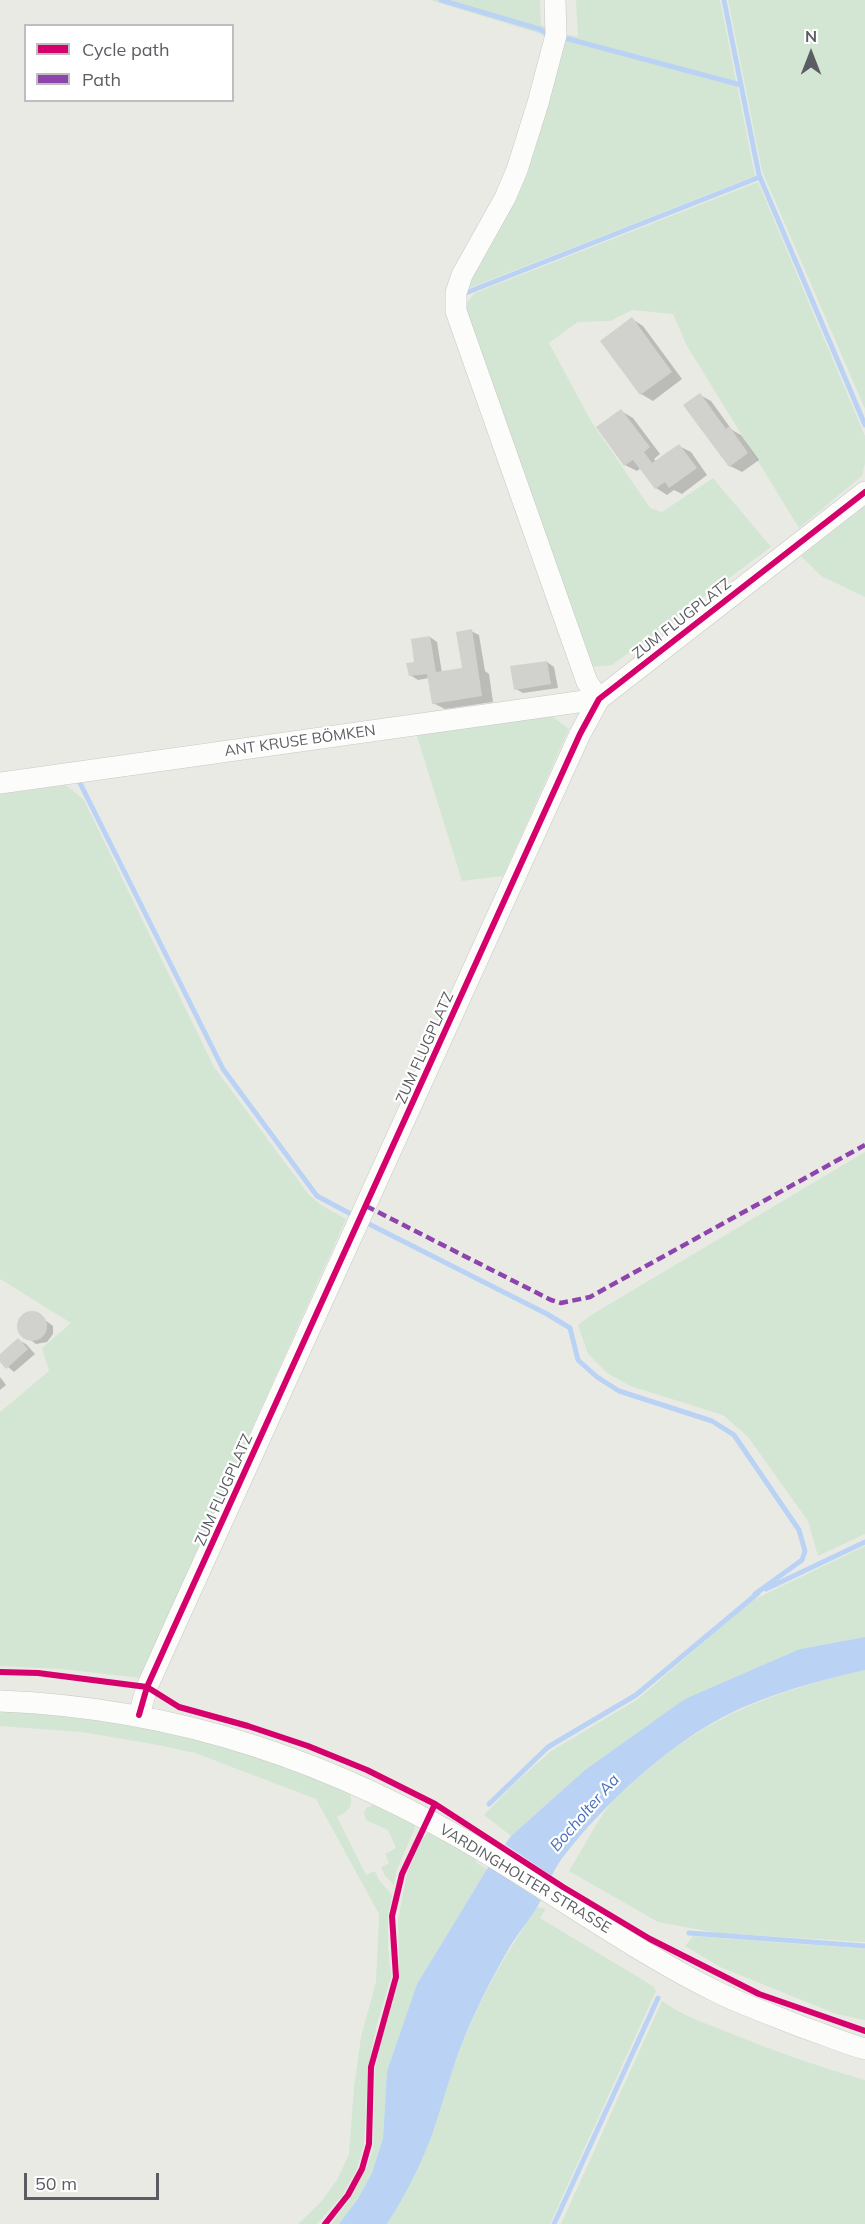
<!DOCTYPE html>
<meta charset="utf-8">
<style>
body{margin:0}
#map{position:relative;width:865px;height:2224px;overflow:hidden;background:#eaeae5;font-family:Mulish,sans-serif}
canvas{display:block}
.legend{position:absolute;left:24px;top:24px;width:210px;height:78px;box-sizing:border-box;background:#fff;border:2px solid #bdbec0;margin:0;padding:8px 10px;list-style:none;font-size:18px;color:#5b5d62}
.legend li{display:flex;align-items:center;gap:12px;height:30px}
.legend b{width:30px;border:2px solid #bdbec0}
.north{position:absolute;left:781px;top:24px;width:60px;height:60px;-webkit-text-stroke:4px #fff;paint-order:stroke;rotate:0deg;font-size:16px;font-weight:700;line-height:24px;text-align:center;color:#5b5d62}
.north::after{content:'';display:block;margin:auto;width:21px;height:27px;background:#5b5d62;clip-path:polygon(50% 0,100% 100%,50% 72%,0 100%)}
.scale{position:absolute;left:24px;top:2173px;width:135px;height:27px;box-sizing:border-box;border:3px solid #5b5d62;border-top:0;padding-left:8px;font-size:18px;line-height:21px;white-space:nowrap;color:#5b5d62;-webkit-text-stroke:4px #fff;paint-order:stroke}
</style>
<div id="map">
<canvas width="865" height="2224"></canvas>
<ul class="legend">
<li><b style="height:8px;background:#d6006c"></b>Cycle path</li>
<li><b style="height:8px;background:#8e44ad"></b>Path</li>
</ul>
<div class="north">N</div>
<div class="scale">50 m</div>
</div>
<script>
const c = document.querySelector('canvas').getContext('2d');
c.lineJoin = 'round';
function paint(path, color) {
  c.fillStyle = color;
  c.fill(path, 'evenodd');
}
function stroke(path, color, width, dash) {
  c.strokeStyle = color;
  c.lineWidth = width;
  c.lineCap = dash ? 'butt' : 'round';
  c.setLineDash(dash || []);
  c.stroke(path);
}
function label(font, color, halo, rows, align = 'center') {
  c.font = font + ' Mulish,sans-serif';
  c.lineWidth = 4.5;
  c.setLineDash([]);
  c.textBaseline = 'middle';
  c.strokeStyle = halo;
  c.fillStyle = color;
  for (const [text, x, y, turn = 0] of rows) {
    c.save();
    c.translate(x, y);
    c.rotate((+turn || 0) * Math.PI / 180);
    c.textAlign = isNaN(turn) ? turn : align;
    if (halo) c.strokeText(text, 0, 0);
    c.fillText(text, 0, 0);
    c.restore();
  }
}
paint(new Path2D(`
 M430,0H540L541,25L552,30L546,37L538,33Z
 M576,0H720L755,176L462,291L561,33L578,37Z
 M728,0H865V409L762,171Z
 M758,182L865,436V463L862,476L799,528L687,346L673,314L632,310L610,321L578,322L549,343L591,421L650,508L662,512L713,478L771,547L612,665L591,667L463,307L475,293Z
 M865,506V597L821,576L801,556Z
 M549,714L569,729L503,876L462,881L416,733Z
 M66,785L84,800L214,1067L309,1195L321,1205L346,1219L140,1678L62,1669L0,1666V1412L49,1371L42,1348L71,1323L0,1279V794Z
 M865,1152V1534L818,1556L808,1521L748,1437L723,1415L630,1386L607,1373L588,1354L578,1325L591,1315Z
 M865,1546V1637L800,1649L585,1770L511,1836L484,1815L514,1784L551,1751L638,1699L751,1601Z
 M865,1670V1942L717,1933L658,1922L569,1871C582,1851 598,1818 613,1801C622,1792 632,1784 640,1776C708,1715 778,1690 865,1670Z
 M0,1709L111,1719L232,1747L348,1790C355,1805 350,1810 337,1817L366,1875L375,1871L379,1880L392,1895L388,1915V1945L391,1977L377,2024L368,2067L364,2144L357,2169L342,2196L317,2224H298L320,2203L337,2180L349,2154L354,2087L361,2037L376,1982L379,1914L316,1799L195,1753L158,1745L81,1732L0,1726Z
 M375,1804L413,1822L415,1828L396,1872L394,1885L385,1876L381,1867L389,1863L385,1854L396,1848L388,1830L366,1820L364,1813L366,1808Z
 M428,1833H432L475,1859L477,1863L487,1869L417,1984L387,2071L383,2138L372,2173L357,2200L339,2224H331L349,2200L365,2171L373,2149L375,2069L383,2031L399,1979L398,1920L407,1873L422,1839Z
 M537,1907L546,1909L540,1918L653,1986L656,1991L550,2224H387C425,2165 439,2104 464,2039C483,1992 509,1949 537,1907Z
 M693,1936L865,1949V2020L836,2014L720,1967L685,1946Z
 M662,2001C678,2013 701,2022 720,2029C768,2049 816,2066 865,2080V2224H561Z`), '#d3e6d3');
paint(new Path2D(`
 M865,1637V1670C817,1681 767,1694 723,1717C666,1747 603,1805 563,1857C551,1872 546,1893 536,1909C527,1923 516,1936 508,1950C492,1978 477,2007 465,2036C452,2068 443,2102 432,2135C420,2166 405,2196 387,2224H339L357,2200L372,2173L383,2138L387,2071L417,1984L487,1869L511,1836L585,1770L685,1699L800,1649Z`), '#bad3f4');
paint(new Path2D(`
 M503,1843L555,1878L543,1902L487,1865Z`), '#eaeae5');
paint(new Path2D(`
 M632,319L643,326L682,379L653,401L641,394Z
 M700,395L711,401L732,430L741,435L759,460L742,472L730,466Z
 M621,411L633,418L660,454L654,459L657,462L679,446L691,452L707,475L682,494L674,490L667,495L656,488L641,468L637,471L625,465Z
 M471,631L479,635L485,671L489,674L493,702L445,709L433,703L429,678L418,680L410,675L430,637L437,642L442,673L463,669Z
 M547,662L554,667L558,688L523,693L516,689Z
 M27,1314H37L53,1326V1334L47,1342L36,1344L20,1332V1320Z
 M18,1340L26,1344L35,1354L14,1372L0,1360V1356Z
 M0,1377L6,1385L0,1390Z`), '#0003');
stroke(new Path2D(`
 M441,0L539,29L551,35
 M724,0L759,175L865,425
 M561,37L741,85
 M463,294L760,177
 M80,783L223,1069L317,1196L349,1213
 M365,1222L547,1314L570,1328L578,1360L597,1377L619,1391L712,1421L734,1435L799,1530L805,1551L802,1560L755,1594
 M766,1589L865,1542
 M489,1804L548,1747L636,1695L758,1593
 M689,1933L865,1946
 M554,2224L658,1998`), '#bad3f4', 5);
paint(new Path2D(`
 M632,317L672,372L640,395L600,341Z
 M700,393L726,429L729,426L748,453L729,467L683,405Z
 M621,409L650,447L644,452L652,463L679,444L697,468L669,488L665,482L655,489L633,460L624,466L596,427Z
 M472,629L482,696L432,704L427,674L409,676L406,663L414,662L411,639L430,636L436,672L462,668L456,632Z
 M547,661L551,684L514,690L510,666Z
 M17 1326a15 15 0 1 1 30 0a15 15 0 1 1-30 0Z
 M18,1338L28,1349L6,1369L0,1362V1354Z`), '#d1d1ce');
const minor = new Path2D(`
 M555,0L556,35L538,103L517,170L505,198L462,275L456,293V311L587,682L599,699
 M0,783L599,699
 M0,1701C180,1708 338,1763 491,1856C567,1902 640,1954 719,1993C746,2006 775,2016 802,2027C823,2034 844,2043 865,2049
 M139,1715L147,1687L170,1636L580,734L599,699L865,492`);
stroke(minor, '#c7c7c5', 22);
stroke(minor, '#fcfcfb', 21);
stroke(new Path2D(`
 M366,1206L551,1300L561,1303L590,1297L865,1145`), '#8e44ad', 4.5, [9, 4.5]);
stroke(new Path2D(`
 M0,1672L38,1673L147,1687L179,1707L248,1726L308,1746L367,1770L435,1804L563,1887L650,1939L759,1994L865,2031
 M139,1715L147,1687L170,1636L580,734L599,699L865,492
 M325,2224L348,2195L362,2169L369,2144L371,2067L396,1977L392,1916L402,1874L435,1804`), '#d6006c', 6);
label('15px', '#5b5d62', '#fff', [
 ["ZUM FLUGPLATZ",682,619,-38],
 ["ANT KRUSE BÖMKEN",300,741,-8],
 ["ZUM FLUGPLATZ",425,1048,-66],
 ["ZUM FLUGPLATZ",224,1490,-66],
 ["VARDINGHOLTER STRASSE",525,1879,31]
]);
label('italic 16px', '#4970bc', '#fff', [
 ["Bocholter Aa",585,1813,-49]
]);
</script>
